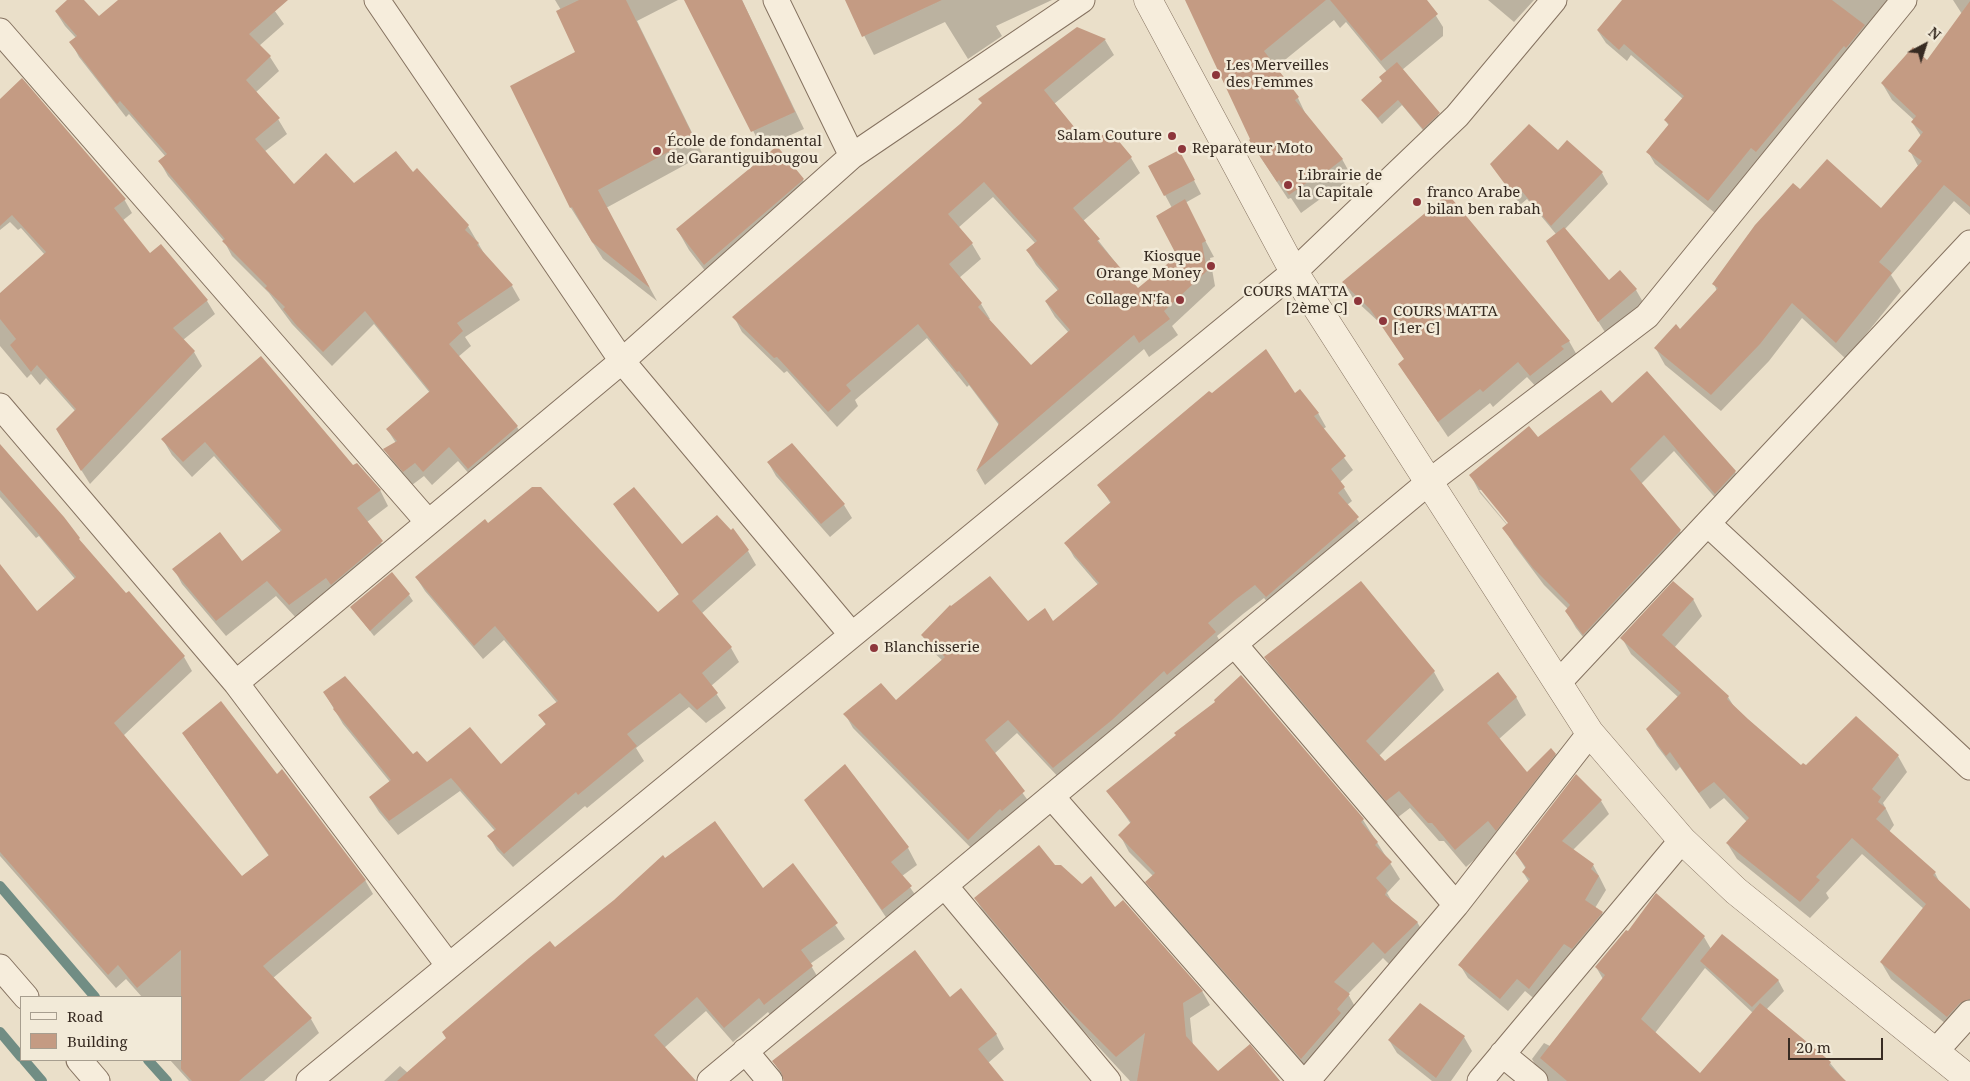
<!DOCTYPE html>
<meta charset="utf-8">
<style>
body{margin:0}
#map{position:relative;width:1970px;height:1081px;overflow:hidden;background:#eadfc9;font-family:"Noto Serif",serif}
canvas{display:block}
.legend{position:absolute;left:20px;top:996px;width:162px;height:65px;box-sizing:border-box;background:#f2ead8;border:1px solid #a79e8f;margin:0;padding:6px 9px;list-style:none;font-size:15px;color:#372b22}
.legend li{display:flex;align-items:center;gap:10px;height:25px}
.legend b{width:25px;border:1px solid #a79e8f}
.north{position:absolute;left:1900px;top:20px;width:50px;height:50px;-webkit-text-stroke:4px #f2ead8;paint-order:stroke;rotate:40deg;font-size:14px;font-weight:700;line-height:20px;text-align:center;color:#372b22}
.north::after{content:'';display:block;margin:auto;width:18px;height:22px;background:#372b22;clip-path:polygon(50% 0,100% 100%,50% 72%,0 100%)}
.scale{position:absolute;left:1788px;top:1038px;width:95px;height:22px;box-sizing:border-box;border:2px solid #372b22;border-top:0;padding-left:6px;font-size:15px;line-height:18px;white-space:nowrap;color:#372b22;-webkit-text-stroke:4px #f2ead8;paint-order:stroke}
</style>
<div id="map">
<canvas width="1970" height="1081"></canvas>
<ul class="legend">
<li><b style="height:6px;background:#f6eddc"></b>Road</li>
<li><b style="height:14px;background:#c49b83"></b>Building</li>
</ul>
<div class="north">N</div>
<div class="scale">20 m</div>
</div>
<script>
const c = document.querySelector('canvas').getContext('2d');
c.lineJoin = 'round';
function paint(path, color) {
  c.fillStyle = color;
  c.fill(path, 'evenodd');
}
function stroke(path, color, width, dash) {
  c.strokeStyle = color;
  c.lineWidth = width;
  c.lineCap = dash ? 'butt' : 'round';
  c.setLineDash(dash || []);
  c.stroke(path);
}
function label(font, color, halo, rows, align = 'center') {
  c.font = font + ' "Noto Serif",serif';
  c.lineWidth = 5;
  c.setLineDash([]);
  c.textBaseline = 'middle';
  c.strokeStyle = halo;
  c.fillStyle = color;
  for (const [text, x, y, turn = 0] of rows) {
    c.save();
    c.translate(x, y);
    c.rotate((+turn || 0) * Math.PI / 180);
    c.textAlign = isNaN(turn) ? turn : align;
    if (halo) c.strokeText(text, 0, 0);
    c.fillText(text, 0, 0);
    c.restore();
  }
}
paint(new Path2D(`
 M69,0H82L99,18L119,0H267L284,24L259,46L270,57L279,71L255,93L278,119L287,134L264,152L294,186L354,185L413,173L417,170L468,226L485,255L512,286L520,300L465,337L471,346L458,357L517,427L526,441L477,483L458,461L432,485L424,476L412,485L393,463L385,449L396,443L387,429L430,393L374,324L332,366L292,324L269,293L232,256L224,241L168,176L160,162L166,157L129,114L126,117L79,57L71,42L76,38L65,26L56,12Z
 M555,0H678L637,21L703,155L606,208L657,301L603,259L571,208L512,87L576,53L561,10Z
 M685,0H742L804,129L762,148Z
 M846,0H1052L996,26L1002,36L968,59L945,22L874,55Z
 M1187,0H1426L1443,27V36L1402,70L1442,120L1427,135L1402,105L1382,124L1362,100L1383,81L1387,72L1346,22L1340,28L1334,20L1275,68L1298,98L1307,117L1342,159L1352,177L1328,196L1327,194L1301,213L1291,198L1288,199L1250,141L1252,140Z
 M1488,0H1534L1514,22Z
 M1638,0H1898L1715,213L1655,164L1648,152L1669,126L1665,120L1683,99L1631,55L1627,61L1606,43L1598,31Z
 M1953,0H1970V215L1954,201L1891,275L1901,291L1846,359L1802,318L1769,361L1721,411L1665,365L1656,349L1680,331L1717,291L1714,284L1800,191L1882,209L1918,166L1910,151L1921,136L1912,122L1914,120L1892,100L1882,83L1928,62L1962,14Z
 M1077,29L1105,40L1114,55L1054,104L1084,140L1131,158L1140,173L1083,221L1137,290L1178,256L1172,208L1150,167L1186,165L1201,194L1185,203L1214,257L1210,258L1215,286L1172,326L1178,335L1149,357L1144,349L985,485L977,471L999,425L969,385L967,387L927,338L855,400L858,406L837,427L787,371L784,373L742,332L734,317ZM993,197L1035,243L1027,250L1036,265L1058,291L1046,302L1055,317L1069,333L1030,367L988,320L990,319L981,304L959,278L981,259L972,244L958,228Z
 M0,101L124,199L132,213L122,221L149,255L160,246L207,301L215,314L183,340L194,352L202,366L90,484L65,444L76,412L46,378L40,385L31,374L27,378L0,346V294L45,255L21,228L18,230L10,222L0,230Z
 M1567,142L1602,173L1608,184L1565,229L1609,281L1620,272L1636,290L1647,309L1610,340L1547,241L1556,234L1527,199L1520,205L1492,164L1558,152Z
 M777,148L803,180L815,200L716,285L689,250L677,229Z
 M1447,195L1569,341L1578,357L1540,391L1527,377L1493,407L1490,403L1448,437L1399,364L1405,360L1381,324L1353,298L1344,283Z
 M261,358L353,467L380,490L388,506L367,522L391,557L298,620L276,596L226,636L182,584L174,569L242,563L281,532L214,456L192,477L172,455L163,440Z
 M1647,373L1735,472L1745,489L1726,510L1674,451L1641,484L1680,531L1690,548L1594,651L1576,628L1566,611L1568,609L1544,585L1514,545L1504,528L1507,525L1480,493L1471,476L1538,438L1612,405ZM1479,490H1483L1513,527L1511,529Z
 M1295,394L1318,413L1326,427L1323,429L1353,470L1340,482L1352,501L1347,505L1366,532L1274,610L1264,598L1243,614L1217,636L1223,647L1062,781L1017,733L994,754L1032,806L976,853L853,728L845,714L896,702L943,661L930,649L922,635L1028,623H1053L1098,585L1074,557L1066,543L1111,504L1099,485L1212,395Z
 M768,462L844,505L852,518L830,537L776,476Z
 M0,463L63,518L84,547L126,595L128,593L184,657L192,671L123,736L241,877L269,856L192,747L277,775L365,880L373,894L273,978L311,1019L319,1033L264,1081H189L170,1060H181V997H142L126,979L116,988L0,856V566L37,612L75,579L39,536L36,538L0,497Z
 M615,504L681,545L748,551L756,565L701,614L731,648L739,662L711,686L726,708L706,723L689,707L636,748L644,761L587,808L585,806L513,867L497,850L489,836L495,831L460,791L398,835L379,812L370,798L390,782L343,724L324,692L413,756L427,764L501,766L546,725L540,716L557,703L504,640L483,659L425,591L416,577L488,525L658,614L680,596Z
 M409,595L413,601L374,636L351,607Z
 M1693,599L1702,616L1674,648L1728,697L1735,708L1801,767L1898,756L1907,772L1883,803L1894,825L1889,832L1935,873L1940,883L1970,910V1020L1957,1033L1891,979L1881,962L1924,909L1862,854L1826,893L1829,898L1810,918L1737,859L1727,843L1747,822L1724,798L1710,809L1680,767L1676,771L1657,746L1647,729L1678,697L1631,654L1622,638Z
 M1265,657L1434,672L1444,690L1379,756L1385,763L1516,697L1526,715L1499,739L1527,773L1555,754L1565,772L1499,838L1466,867L1444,841H1439L1410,808L1397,818L1276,675Z
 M1576,776L1601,801L1609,814L1573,850L1593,865L1600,878L1606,890L1595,908L1602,913L1609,926L1537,1001L1525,991L1508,1011L1468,978L1460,965L1529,882L1523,872L1526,869L1516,853Z
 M1108,791L1363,820L1400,879L1387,893L1393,903L1417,922L1427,939L1395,970L1383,958L1348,994L1358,1012L1311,1075L1157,899L1147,882L1153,876L1129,852L1120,835L1131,824Z
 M806,800L908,848L917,865L902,876L921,903L892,926Z
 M665,860L763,890L793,865L845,939L810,964L820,981L773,1019L768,1012L733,1042L706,1011L664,1048L692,1081H384L400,1066L408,1073L555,949Z
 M1055,866L1115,909L1202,991L1210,1005L1190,1018L1193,1046L1218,1073L1250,1046L1280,1081H1130L1068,1014L984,913L976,899Z
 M1704,937L1711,949L1778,980L1784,991L1766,1010L1830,1063L1845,1081H1729L1753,1013L1705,968L1655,1033L1700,1081H1546L1542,1077L1532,1059L1544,1043L1550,1046L1603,979L1596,967Z
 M950,999L996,1034L1004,1049L988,1063L1003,1081H785L774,1062Z
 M1420,1004L1464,1037L1472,1051L1451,1081H1432L1397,1053L1389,1040Z`), '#0003');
stroke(new Path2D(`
 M0,886L95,997
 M0,1032L21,1057
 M24,1060L42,1081
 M148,1060L167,1081`), '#718d84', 10);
paint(new Path2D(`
 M67,0H84L99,16L118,0H288L249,34L271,56L246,80L280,118L255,139L294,184L326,153L354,183L396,151L413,172L417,168L469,225L465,230L479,243L477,245L513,285L457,323L463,331L449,344L518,426L468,469L449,447L423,472L415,463L403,472L383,449L397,441L386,429L430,391L365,311L323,352L297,326L283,309L285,307L265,288L267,286L222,241L225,239L158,161L167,154L120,101L117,104L69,42L77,36L55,11Z
 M579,0H626L694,138L598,190L650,288L592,242L572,207L570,208L510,86L575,52L556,11Z
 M684,0H742L795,112L751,132Z
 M845,0H942L862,37Z
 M1185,0H1326L1264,51L1299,97L1295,100L1343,159L1317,179L1315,177L1289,195L1279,180L1277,182L1249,140L1250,139Z
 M1330,0H1427L1438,14L1381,61Z
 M1622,0H1832L1865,25L1846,48L1844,46L1756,152L1751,148L1708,201L1646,152L1669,124L1664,120L1684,96L1624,44L1619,50L1597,30Z
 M1970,1V207L1944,185L1879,262L1892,273L1836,343L1792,303L1760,344L1711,395L1654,348L1676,324L1680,329L1718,288L1712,284L1755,225L1785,192L1793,183L1800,189L1827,159L1881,208L1922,161L1908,151L1923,132L1911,122L1916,116L1881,83L1913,47L1927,60Z
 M1077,27L1106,39L1044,90L1084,139L1112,133L1132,157L1073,208L1100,239L1097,241L1138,288L1177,256L1156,216L1185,199L1206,241L1202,243L1207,271L1164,311L1170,319L1139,343L1134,335L976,471L999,423L959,371L957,372L918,324L846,385L851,391L828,412L777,357L774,358L732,317L960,124L982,103L978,99ZM984,182L1037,241L1026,250L1059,289L1045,301L1070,330L1031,365L978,307L982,303L949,264L973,243L948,214Z
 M1397,62L1440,113L1423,129L1398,100L1378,118L1361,100L1382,81L1379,77Z
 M22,78L126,199L114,208L150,253L161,244L208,300L173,328L195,351L81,471L56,429L76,409L37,365L31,372L10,345L16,339L0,319V293L46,252L12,215L0,226V99Z
 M1529,124L1558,150L1567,140L1603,172L1551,226L1520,189L1513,195L1490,164Z
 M777,146L804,179L704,265L676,229Z
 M1179,150L1195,180L1164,196L1148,166Z
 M1448,194L1570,341L1561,346L1564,349L1530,376L1518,362L1483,392L1480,389L1438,422L1398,364L1404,359L1370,309L1342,282Z
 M1564,227L1609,280L1620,270L1637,289L1598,322L1546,241Z
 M1266,349L1295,393L1300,389L1319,413L1314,416L1346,456L1331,469L1345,487L1338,493L1359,517L1266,597L1255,585L1235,600L1208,623L1216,632L1167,675L1164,671L1112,720L1053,768L1008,720L985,740L1025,791L1002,811L1000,809L968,840L843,714L881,683L896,700L945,657L921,635L950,605L951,606L990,576L1028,621L1045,608L1053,621L1099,583L1064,543L1111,502L1097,485L1209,391L1212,393Z
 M261,356L353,465L357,463L381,490L357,508L383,541L331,585L326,578L289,605L267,581L216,621L172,569L220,532L242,561L282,530L205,442L183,462L161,439Z
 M1647,371L1736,471L1715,494L1664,435L1630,469L1681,530L1583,635L1565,611L1570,605L1533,568L1502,528L1508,523L1469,475L1529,426L1538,437L1601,390L1612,403Z
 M792,443L845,504L821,524L767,462Z
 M0,444L64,517L80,538L79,539L126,593L129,591L185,656L114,723L242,876L269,855L182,733L221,701L277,774L282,769L366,880L263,966L312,1018L239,1081H192L181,1069V950L137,988L118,965L108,975L0,852V564L37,611L76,577L0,490Z
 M532,487H541L658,612L679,594L613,504L634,487L682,544L717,515L731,530L733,528L749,550L692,601L732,647L702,673L718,693L697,710L680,693L627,734L637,746L578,795L576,792L504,854L487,836L496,829L451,778L389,821L369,797L391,780L333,709L334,708L323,692L345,676L413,754L417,751L427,762L470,727L501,764L546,724L538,715L558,701L495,626L474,646L415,577L485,519L488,523Z
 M392,572L410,594L370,631L350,607Z
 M1361,581L1435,671L1366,741L1385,761L1498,672L1517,697L1487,723L1527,772L1551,748L1556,754L1496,831L1488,821L1455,850L1432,823H1428L1399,791L1386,801L1264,657Z
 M1673,581L1694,599L1662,635L1729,696L1727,699L1748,719L1801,765L1803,763L1806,765L1856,716L1899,755L1872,789L1881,797L1878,802L1886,808L1876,819L1936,872L1933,875L1970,909V999L1960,1003L1947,1017L1880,962L1926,904L1852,838L1816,877L1820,880L1800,902L1726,843L1749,818L1714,782L1699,793L1670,752L1666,756L1646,729L1681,693L1620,638Z
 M1241,675L1364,819L1361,822L1378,842L1375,845L1392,862L1376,878L1387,890L1385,895L1418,922L1385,954L1373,942L1334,982L1350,994L1337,1009L1341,1013L1301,1059L1145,882L1155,873L1118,835L1131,822L1106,791L1176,735L1174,733L1215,702L1214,700Z
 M845,764L909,847L891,862L912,886L882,910L804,800Z
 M1576,774L1602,800L1562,841L1594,864L1591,869L1599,876L1585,900L1603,912L1572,949L1564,944L1529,989L1517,979L1500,999L1458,965L1530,879L1522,872L1526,867L1515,853Z
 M715,821L763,888L793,863L838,923L801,950L813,966L764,1005L759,998L724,1028L697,997L654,1035L696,1081H397L446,1038L442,1032L529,958L550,941L555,947L614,900L663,855L665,858Z
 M1039,845L1055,865H1061L1082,884L1091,876L1115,907L1123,900L1203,991L1183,1003L1186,1036L1218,1071L1250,1044L1280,1081H1137L1145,1033L1116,1057L1058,999L974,898Z
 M1656,893L1705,936L1641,1019L1700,1073L1760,1003L1831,1062L1829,1065L1846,1081H1567L1540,1058L1605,975L1595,967L1626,930L1628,931Z
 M1722,934L1779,980L1752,1007L1700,961Z
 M915,950L950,997L961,988L997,1034L978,1049L1004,1081H784L781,1072L772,1061Z
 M1420,1003L1465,1036L1436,1078L1388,1040Z`), '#c49b83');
const minor = new Path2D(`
 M377,0L622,361L852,635
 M776,0L852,156
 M0,31L428,522
 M0,406L236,683L449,966
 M1708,524L1970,767
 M1235,645L1456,905
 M1559,682L1970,243
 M236,683L622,361L852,156L1082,0
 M1052,797L1301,1081
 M945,886L1108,1081
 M0,967L26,997
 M745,1051L770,1081
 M1935,1052L1970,1013
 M1502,1054L1535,1081
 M79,1060L97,1081
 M309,1081L1294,272L1457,116L1554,0
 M710,1081L1429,482L1647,316L1904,0
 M1307,1081L1456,905L1590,733
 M1480,1081L1682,840`);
const tertiary = new Path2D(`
 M1148,0L1294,272L1590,733L1682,840L1736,891L1970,1080`);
stroke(minor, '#857260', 27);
stroke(tertiary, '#857260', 29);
stroke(minor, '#f6eddc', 25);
stroke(tertiary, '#f6eddc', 28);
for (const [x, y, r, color] of [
 [1216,75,5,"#8d363b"],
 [1172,136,5,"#8d363b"],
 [1182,149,5,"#8d363b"],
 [657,151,5,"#8d363b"],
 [1288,185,5,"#8d363b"],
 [1417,202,5,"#8d363b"],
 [1211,266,5,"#8d363b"],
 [1180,300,5,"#8d363b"],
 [1358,301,5,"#8d363b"],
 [1383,321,5,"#8d363b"],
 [874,648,5,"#8d363b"]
]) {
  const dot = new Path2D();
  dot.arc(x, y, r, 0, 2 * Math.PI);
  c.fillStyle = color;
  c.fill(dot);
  stroke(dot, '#f2ead8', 2);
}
label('15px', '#372b22', '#f2ead8', [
 ["Les Merveilles",1226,66],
 ["des Femmes",1226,83],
 ["Salam Couture",1162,136,"right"],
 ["École de fondamental",667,142],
 ["de Garantiguibougou",667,159],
 ["Reparateur Moto",1192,149],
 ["Librairie de",1298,176],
 ["la Capitale",1298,193],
 ["franco Arabe",1427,193],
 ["bilan ben rabah",1427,210],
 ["Kiosque",1201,257,"right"],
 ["Orange Money",1201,274,"right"],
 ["COURS MATTA",1348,292,"right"],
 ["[2ème C]",1348,309,"right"],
 ["Collage N'fa",1170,300,"right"],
 ["COURS MATTA",1393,312],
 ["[1er C]",1393,329],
 ["Blanchisserie",884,648]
], 'left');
</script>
